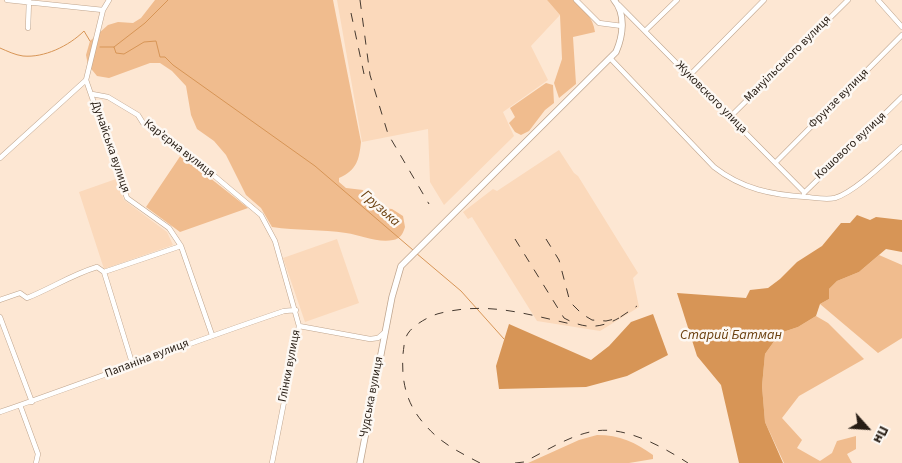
<!DOCTYPE html>
<meta charset="utf-8">
<style>
body{margin:0}
#map{position:relative;width:902px;height:463px;overflow:hidden;background:#fde7d3;font-family:"Source Sans 3",sans-serif}
canvas{display:block}
.north{position:absolute;left:842px;top:403px;width:50px;height:50px;-webkit-text-stroke:4px #fdf8f3;paint-order:stroke;rotate:116deg;font-size:14px;font-weight:700;line-height:20px;text-align:center;color:#271d14}
.north::after{content:'';display:block;margin:auto;width:18px;height:22px;background:#271d14;clip-path:polygon(50% 0,100% 100%,50% 72%,0 100%)}
</style>
<div id="map">
<canvas width="902" height="463"></canvas>
<div class="north">Пн</div>
</div>
<script>
const c = document.querySelector('canvas').getContext('2d');
c.lineJoin = 'round';
function paint(path, color) {
  c.fillStyle = color;
  c.fill(path, 'evenodd');
}
function stroke(path, color, width, dash) {
  c.strokeStyle = color;
  c.lineWidth = width;
  c.lineCap = dash ? 'butt' : 'round';
  c.setLineDash(dash || []);
  c.stroke(path);
}
function label(font, color, halo, rows, align = 'center') {
  c.font = font + ' "Source Sans 3",sans-serif';
  c.lineWidth = 5;
  c.setLineDash([]);
  c.textBaseline = 'middle';
  c.strokeStyle = halo;
  c.fillStyle = color;
  for (const [text, x, y, turn = 0] of rows) {
    c.save();
    c.translate(x, y);
    c.rotate((+turn || 0) * Math.PI / 180);
    c.textAlign = isNaN(turn) ? turn : align;
    if (halo) c.strokeText(text, 0, 0);
    c.fillText(text, 0, 0);
    c.restore();
  }
}
paint(new Path2D(`
 M337,0H547L560,15L531,46L548,80L503,112L514,136L444,205L430,182L428,129L362,142Z
 M559,150L574,173L578,176L638,273L633,278L639,307L600,331L537,321L472,217L468,219L463,212L493,189L497,191Z
 M116,179L124,200L167,232L173,245L104,269L79,192Z
 M337,239L359,303L305,322L283,258Z`), '#fbd9bb');
paint(new Path2D(`
 M155,0H333L361,142C359,160 357,170 339,178V182L346,188L363,190L368,204L371,207L392,209L403,216L405,227C403,234 400,239 393,240C377,243 361,235 346,233C322,229 297,231 272,227L261,208L246,195L226,155L214,141L197,129L191,115L186,86L172,71L160,63H150L109,78L97,76L88,65L86,55L90,41L108,25L118,22L133,23L141,18Z
 M547,0H574C584,10 593,17 595,32L573,37L576,84L559,98L554,83L562,59L560,15Z
 M546,83L553,85L554,103L545,110L529,131L521,135L515,132L509,123L515,117L510,108Z
 M181,155L248,208L180,232L146,207Z
 M879,255L902,265V338L878,353L820,304L829,299V289L837,281L859,272Z
 M816,316L828,323L864,359L799,396L782,418L802,440L797,448L820,461L832,453L837,441L856,436V449L847,454L852,463H784L765,422L762,386L765,354L780,333L798,327Z
 M597,435C620,435 635,442 653,455V459L629,463H528L579,440Z`), '#f0bc8e');
paint(new Path2D(`
 M857,215L870,220L876,217L902,220V252L886,249L859,272L837,281L829,289V299L820,304L816,316L798,327L780,333L765,354L762,386L765,422L783,463H739L721,385L697,356L677,293L746,298L750,290L768,288L780,279L797,262L822,246L841,223H850Z
 M653,314L668,355L627,376L586,387L499,389L496,366L509,324L591,360L609,346L631,322Z`), '#d79556');
stroke(new Path2D(`
 M100,47H114L116,53L124,54L144,42L156,41L160,57H165L173,65L315,166L413,250
 M114,47L145,23L168,0
 M0,48C7,51 15,55 23,56C44,58 69,46 84,31L90,41
 M416,253L461,291L504,339`), '#d79556', 1);
const minor = new Path2D(`
 M7,0L103,10
 M576,0L599,23L622,26
 M878,0L902,27
 M619,5L804,192
 M28,28L29,0
 M645,31L677,0
 M610,58L714,167C742,189 772,195 807,197C816,198 826,200 835,198C855,192 886,161 902,147
 M688,77L764,0
 M86,80L127,198L169,228L181,246L212,335
 M86,80L103,10L109,0
 M92,94L108,97L138,115L143,123L153,128L157,133L199,163L261,215L275,241L299,326L272,463
 M729,118L848,0
 M0,158L86,80
 M776,162L902,35
 M804,193L902,97
 M104,272L133,366
 M104,272L181,246
 M0,300L20,293L27,298C52,288 71,275 97,267L104,272
 M0,317L32,402
 M299,326L370,339L378,338L385,332
 M20,405L38,454L36,463
 M0,412C95,379 189,343 284,311L296,310`);
const tertiary = new Path2D(`
 M360,463L392,297L401,266L616,52C623,36 626,14 614,0`);
stroke(minor, '#bfa58e', 5.5);
stroke(tertiary, '#bfa58e', 7);
stroke(minor, '#fff', 4.5);
stroke(tertiary, '#fff', 5.5);
stroke(new Path2D(`
 M360,0L370,75L388,134L429,204
 M351,13L364,74
 M515,239L564,318C584,329 599,329 619,318
 M546,239L559,260L570,302L582,314L592,320L606,321L619,318L637,306
 M480,463C461,453 442,444 427,427C407,406 401,383 403,354C404,347 404,338 409,332C415,324 431,315 441,313C490,301 528,315 576,325
 M515,463L524,462C546,451 570,435 595,431C626,426 663,447 688,463`), '#45392f', 1, [9, 9]);
label('12px', '#271d14', '#fdf8f3', [
 ["Мануільського вулиця",788,59,-45],
 ["Жуковского улица",711,98,45],
 ["Фрунзе вулиця",839,99,-45],
 ["Кошового вулиця",851,146,-43],
 ["Дунайська вулиця",110,147,71],
 ["Кар’єрна вулиця",179,149,38],
 ["Папаніна вулиця",147,359,-21],
 ["Глінки вулиця",290,366,-79],
 ["Чудська вулиця",372,397,-79]
]);
label('italic 14px', '#6c4110', '#fdf8f3', [
 ["Грузька",380,209,41],
 ["Старий Батман",731,336]
]);
</script>
